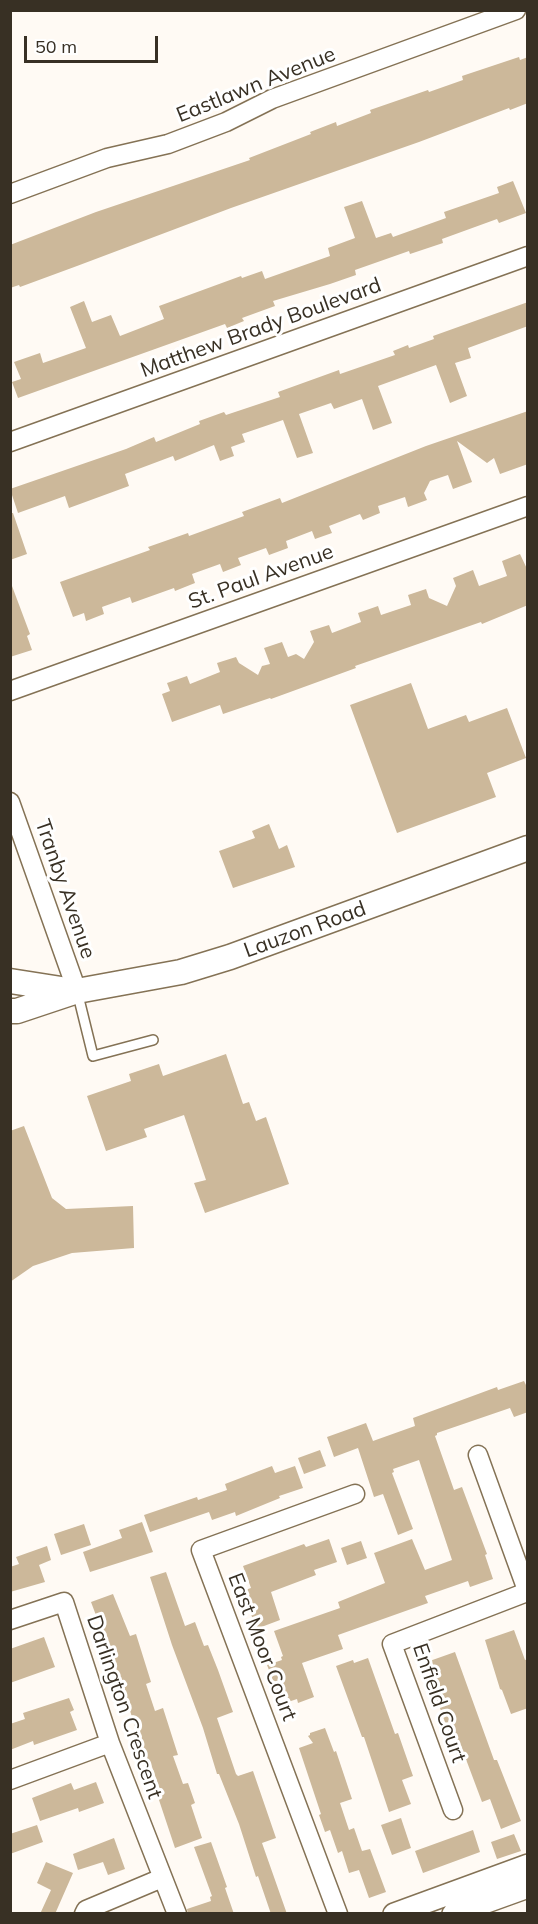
<!DOCTYPE html>
<style>
body{margin:0}
#map{position:relative;width:538px;height:1924px;overflow:hidden;background:#fffaf4;font-family:Mulish,sans-serif}
canvas{display:block}
.frame{position:absolute;inset:0;border:12px solid #383024;pointer-events:none}
.scale{position:absolute;left:24px;top:36px;width:134px;height:27px;box-sizing:border-box;border:3px solid #383024;border-top:0;padding-left:8px;font-size:18px;line-height:21px;white-space:nowrap;color:#383024;-webkit-text-stroke:4px #fff;paint-order:stroke}
</style>
<div id="map">
<canvas width="538" height="1924"></canvas>
<div class="frame"></div>
<div class="scale">50 m</div>
</div>
<script>
const c = document.querySelector('canvas').getContext('2d');
c.lineJoin = 'round';
function paint(path, color) {
  c.fillStyle = color;
  c.fill(path, 'evenodd');
}
function stroke(path, color, width, dash) {
  c.strokeStyle = color;
  c.lineWidth = width;
  c.lineCap = dash ? 'butt' : 'round';
  c.setLineDash(dash || []);
  c.stroke(path);
}
function label(font, color, halo, rows, align = 'center') {
  c.font = font + ' Mulish,sans-serif';
  c.lineWidth = 6;
  c.setLineDash([]);
  c.textBaseline = 'middle';
  c.strokeStyle = halo;
  c.fillStyle = color;
  for (const [text, x, y, turn = 0] of rows) {
    c.save();
    c.translate(x, y);
    c.rotate((+turn || 0) * Math.PI / 180);
    c.textAlign = isNaN(turn) ? turn : align;
    if (halo) c.strokeText(text, 0, 0);
    c.fillText(text, 0, 0);
    c.restore();
  }
}
paint(new Path2D(`
 M519,57L520,60L528,57V103L510,110L509,108L419,142L231,208L77,266L20,287L19,285L10,288V245L96,212L250,160L249,158L311,134L310,132L336,122L337,126L371,113L370,110L428,90L429,92L463,80L462,76Z
 M513,181L526,213L499,223L497,219L442,239L443,243L410,254L409,251L355,270L356,275L330,284L273,301L275,306L242,318L244,321L227,328L225,324L18,398L12,382L21,379L14,362L40,353L43,363L86,348L70,307L84,301L92,322L111,315L120,336L164,319L159,306L241,276L242,278L262,271L265,279L330,256L328,248L355,238L344,207L362,201L376,238L391,233L393,237L446,218L444,212L499,193L497,187Z
 M528,302V326L468,348L471,358L455,363L467,396L450,403L436,365L378,386L392,423L373,430L362,399L334,409L331,403L299,414L313,453L297,458L283,420L242,434L245,442L231,447L234,456L220,461L214,445L175,461L173,456L125,474L129,486L69,508L65,496L18,513L10,489L126,449L154,437L156,442L200,424L199,421L224,412L226,415L280,397L278,392L339,370L340,374L395,355L393,351L408,345L409,348L434,339L433,336Z
 M528,411V464L500,474L494,458L487,463L457,441L472,482L453,489L448,475L430,481L424,493L427,500L408,507L405,497L378,506L380,513L363,520L360,514L329,526L332,533L315,539L312,531L286,541L288,548L269,555L266,548L238,558L241,565L223,572L220,564L192,574L195,583L175,591L174,588L132,603L130,597L102,607L104,614L86,621L84,613L73,617L60,582L150,550L148,547L188,533L189,536L244,516L242,512L280,498L282,503L426,446Z
 M10,513H13L27,554L10,560Z
 M520,554L528,571V605L482,624L481,622L355,666L356,668L271,699L270,698L223,714L220,705L172,722L162,694L170,691L167,683L187,676L190,684L220,672L217,663L236,657L239,663L258,675L262,666L270,664L264,648L282,642L288,657L296,654L304,659L314,642L310,631L329,625L332,633L361,622L358,613L378,606L381,615L411,605L408,595L426,589L429,598L447,606L456,586L453,578L473,570L479,586L507,576L502,561Z
 M10,586H12L30,634L27,636L32,650L10,657Z
 M411,683L428,729L466,715L469,722L507,708L526,758L487,773L496,797L397,833L350,705Z
 M269,824L279,849L287,845L295,867L233,888L219,851L255,838L252,831Z
 M226,1054L243,1104L249,1102L256,1121L266,1117L289,1184L205,1213L194,1183L206,1180L184,1115L144,1129L147,1137L106,1151L87,1096L131,1081L129,1074L159,1064L163,1076Z
 M24,1126L52,1198L66,1209L133,1206L134,1248L72,1253L33,1266L10,1282V1131Z
 M524,1381L528,1389V1412L514,1417L510,1408L437,1433V1435L435,1436L454,1490L462,1487L487,1554L485,1555L493,1579L470,1587L468,1581L425,1596L428,1603L338,1635L343,1649L302,1663L314,1697L298,1703L297,1699L282,1704L267,1665L282,1660L281,1657L283,1656L274,1631L340,1608L338,1602L385,1583L374,1553L412,1539L425,1570L452,1560L419,1460L393,1469L394,1472L392,1473L413,1529L398,1535L383,1494L374,1497L358,1448L334,1457L327,1437L366,1423L373,1441L415,1426L413,1418L497,1387L498,1390Z
 M320,1450L326,1466L304,1474L298,1458Z
 M272,1466L275,1473L295,1466L303,1488L279,1496L280,1498L236,1516L235,1512L212,1520L209,1512L150,1532L144,1515L197,1497L198,1500L227,1490L225,1484Z
 M142,1522L153,1552L90,1572L83,1552L122,1538L119,1530Z
 M84,1524L91,1545L61,1555L54,1534Z
 M329,1539L337,1562L314,1570L316,1575L271,1592L280,1620L256,1629L250,1611L252,1610L245,1590L251,1588L243,1566L304,1544L306,1547Z
 M361,1541L367,1558L347,1565L341,1548Z
 M47,1546L51,1560L39,1565L45,1582L10,1592V1567L19,1564L16,1557Z
 M166,1572L185,1626L195,1622L204,1646L208,1645L218,1670L233,1712L217,1718L236,1774L238,1776L253,1771L276,1838L262,1843L287,1914H271L258,1876L256,1877L239,1824L219,1774H217L203,1728L172,1645L150,1577Z
 M113,1594L130,1636L136,1634L151,1682L146,1684L155,1711L163,1708L178,1755L173,1756L183,1784L188,1783L195,1803L191,1805L202,1838L175,1848L158,1797L162,1795L151,1764L148,1765L139,1740L124,1691L120,1693L114,1676L117,1674L108,1649L109,1648L99,1617L97,1618L91,1602Z
 M514,1630L525,1660L528,1659V1708L511,1714L502,1690L500,1689L485,1640Z
 M44,1637L55,1667L10,1683V1649Z
 M455,1652L494,1760H497L521,1821L501,1829L490,1799L482,1802L464,1754L457,1756L424,1663Z
 M368,1658L395,1734L398,1733L413,1776L402,1780L411,1804L389,1812L364,1737H362L336,1666L353,1660L354,1663Z
 M69,1698L74,1710L70,1712L77,1730L34,1745L33,1741L10,1750V1724L25,1719L23,1713Z
 M325,1728L334,1752L336,1751L352,1799L340,1803L349,1830L354,1828L362,1851L370,1849L386,1892L369,1898L359,1870L349,1873L342,1851L338,1853L330,1830L325,1832L319,1815L321,1814L299,1748L313,1743L308,1736L310,1735V1733Z
 M96,1782L104,1803L79,1812L78,1808L40,1821L32,1798L71,1783L74,1790Z
 M401,1818L411,1848L392,1855L381,1825Z
 M37,1825L43,1842L10,1854V1834Z
 M473,1830L480,1852L423,1873L415,1851Z
 M514,1834L521,1851L497,1859L491,1842Z
 M114,1838L125,1869L108,1875L103,1862L78,1870L73,1854Z
 M211,1842L227,1887L225,1888L234,1914H188L187,1909L211,1901L210,1897L212,1896L194,1847Z
 M46,1862L73,1873L55,1914H40L51,1890L37,1883Z`), '#ccb89a');
const service = new Path2D(`
 M77,991L93,1056L153,1040`);
const minor = new Path2D(`
 M10,194L107,158L168,144L226,122L272,99L516,10
 M10,442L528,256
 M10,691L528,506
 M10,802L77,991
 M478,1455L528,1593
 M10,1620L64,1602L110,1743L177,1914
 M10,1780L110,1743
 M453,1810L392,1644L527,1592
 M84,1914L86,1910L162,1878
 M338,1914L201,1550L355,1494`);
const tertiary = new Path2D(`
 M394,1914L528,1865
 M453,1914L528,1887`);
const secondary = new Path2D(`
 M10,981L74,991
 M10,1011H17L77,991L181,972L230,957L528,848`);
stroke(service, '#847255', 12);
stroke(minor, '#847255', 21);
stroke(tertiary, '#847255', 24);
stroke(secondary, '#847255', 27);
stroke(service, '#fff', 9);
stroke(minor, '#fff', 18);
stroke(tertiary, '#fff', 21);
stroke(secondary, '#fff', 24);
label('21px', '#383024', '#fff', [
 ["Eastlawn Avenue",256,85,-22],
 ["Matthew Brady Boulevard",261,328,-20],
 ["St. Paul Avenue",261,577,-20],
 ["Tranby Avenue",65,889,71],
 ["Lauzon Road",305,930,-20],
 ["East Moor Court",262,1647,69],
 ["Enfield Court",439,1703,71],
 ["Darlington Crescent",124,1707,71]
]);
</script>
